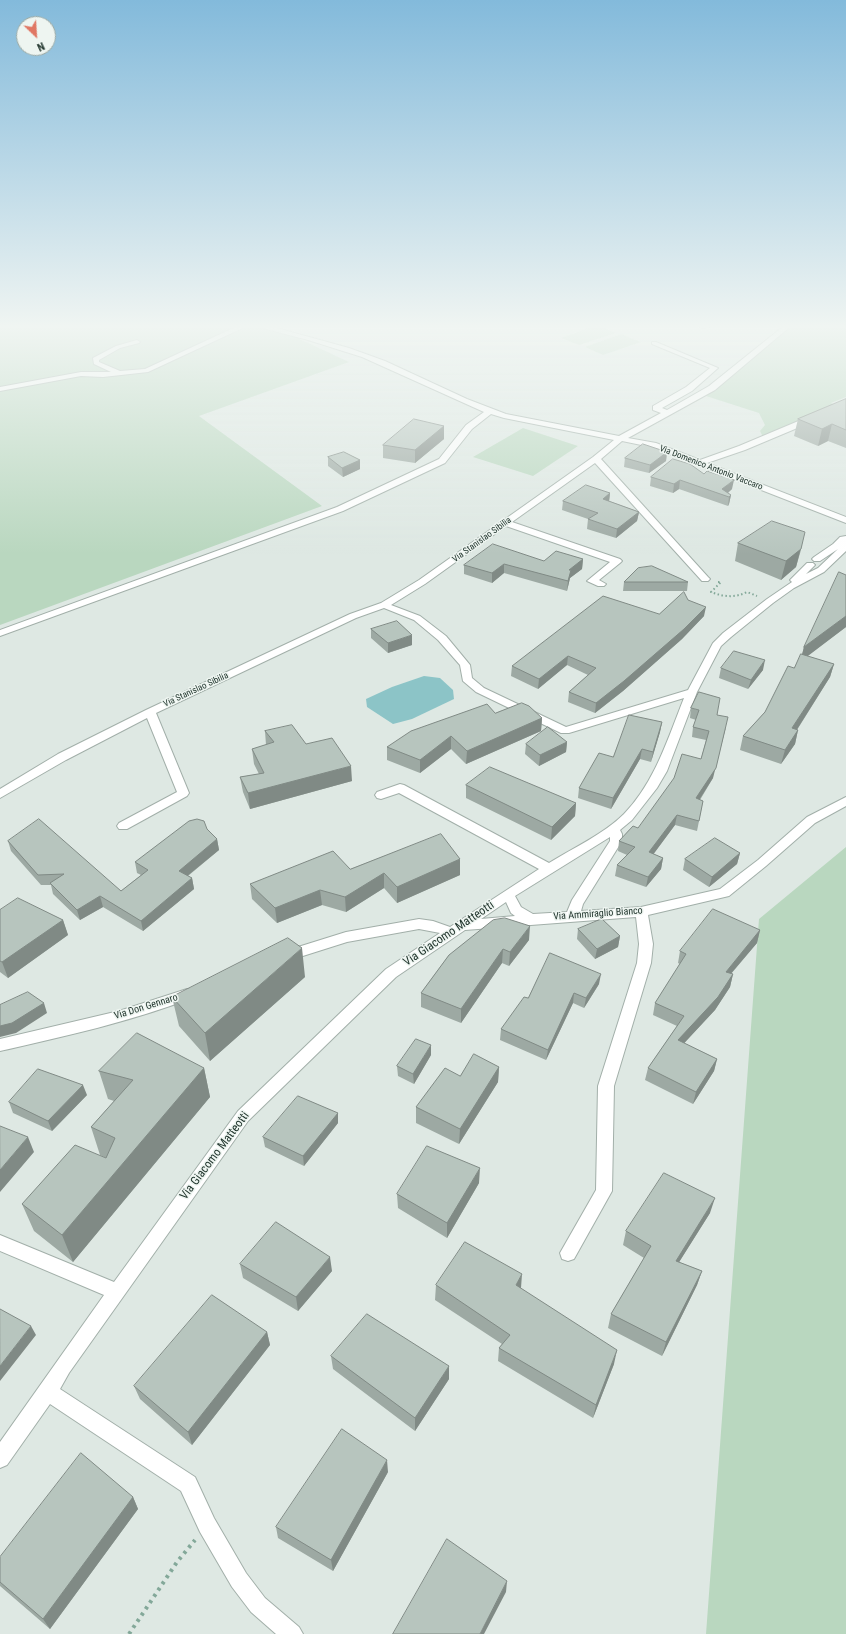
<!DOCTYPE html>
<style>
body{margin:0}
#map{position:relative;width:846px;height:1634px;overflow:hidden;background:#dee8e3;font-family:"Roboto Condensed",sans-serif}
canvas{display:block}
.north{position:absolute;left:16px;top:16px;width:40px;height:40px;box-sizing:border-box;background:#eef5f1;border:1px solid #9ca9a3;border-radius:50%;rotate:155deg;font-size:11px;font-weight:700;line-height:16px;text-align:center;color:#22362e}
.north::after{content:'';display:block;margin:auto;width:14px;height:18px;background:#e07764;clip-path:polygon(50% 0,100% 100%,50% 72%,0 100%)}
</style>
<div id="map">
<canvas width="846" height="1634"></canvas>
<div class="north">N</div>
</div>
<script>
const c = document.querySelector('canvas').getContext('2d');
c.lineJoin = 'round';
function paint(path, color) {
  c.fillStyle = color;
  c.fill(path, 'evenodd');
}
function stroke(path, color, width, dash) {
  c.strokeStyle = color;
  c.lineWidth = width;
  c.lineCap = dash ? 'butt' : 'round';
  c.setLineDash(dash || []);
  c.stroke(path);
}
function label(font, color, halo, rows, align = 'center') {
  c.font = font + ' "Roboto Condensed",sans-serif';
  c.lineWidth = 3;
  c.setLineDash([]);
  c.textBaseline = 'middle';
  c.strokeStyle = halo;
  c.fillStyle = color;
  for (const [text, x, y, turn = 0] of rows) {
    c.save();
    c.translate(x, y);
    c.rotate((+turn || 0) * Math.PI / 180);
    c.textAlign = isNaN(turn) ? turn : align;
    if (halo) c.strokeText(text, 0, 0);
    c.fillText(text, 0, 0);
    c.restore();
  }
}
paint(new Path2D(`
 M0,325H245L289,334L349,362L199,416L322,506L0,625Z
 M597,325L616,333L579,345L561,338Z
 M793,325L846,326V397L831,403L839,407L763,437L760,431L765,425L759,413L706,396Z
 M621,334L641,342L603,355L585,347Z
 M523,428L578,446L533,476L473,457Z
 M846,847V1634H706L759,919Z`), '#b9d7bf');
paint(new Path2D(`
 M424,676L440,678L453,690L454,699L412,719L393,724L367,707L366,699L392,687Z`), '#8cc4c7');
const minor = new Path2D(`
 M240,325H249L148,372L103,377L81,376L0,391V387L81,372H111L94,364L93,358L116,346L137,340L140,342L139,343L120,348L99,360V362L120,371L145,369Z
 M251,325L273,327L349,348L385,361L467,399L506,414L619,436L661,413L653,410V406L686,387L710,368L652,344V342H656L718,368L692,391L662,408L667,410L709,386L785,325H792L715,390L628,438L656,443L700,460L739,446L808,417H814V421L745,450L707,463L846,517V523L651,447L622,441L601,459L708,577L710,579L708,581H702L595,463L512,522L620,559L622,561L620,563L599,580L606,584L604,586H598L587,581L610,562L506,526L425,584L391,605L420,616L446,636L470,665L472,678L484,688L566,727L688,690L713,643L723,633L767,599L792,582L790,580L807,563H813L815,565L806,574L818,568L838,549L820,561H814L812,559L814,557L833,544L840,537L846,536V551L824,572L794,588L773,603L731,637L721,646L697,692L667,771L657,788L632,820L620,830L622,834V841L583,904L581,911L641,907L720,889L758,860L807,817L846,797V806L815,823L766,866L729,896L648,915L653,944L651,963L614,1086L612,1191L574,1259L568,1261L562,1259L560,1253L596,1190L598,1086L637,963L639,944L636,917L465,930L396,977L248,1121L69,1373L60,1389L195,1477L214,1518L246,1573L265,1598L299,1627L303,1634H276L251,1612L232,1587L200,1532L181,1491L50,1404L7,1465L0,1468V1442L104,1295L0,1251V1235L114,1282L238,1111L386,969L440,933L419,929L347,942L287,961L282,960L280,956L282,952L346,932L419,919L433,921L450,927L539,869L399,793L381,799L377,798L375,795L377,792L400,784L404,785L549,863C573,848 604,834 624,814C655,782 668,738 684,698L569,733H561L476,692L463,681L460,665L438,640L414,620L384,608L356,618L156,713L189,793L187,796L127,829H119L117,826L119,823L177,792L147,718L66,760L0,798V789L58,754L146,710L350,614L381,603L419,580L593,457L614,440L504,418L491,414L472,429L445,463L343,511L0,636V630L337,507L439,459L466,425L484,412L362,357L308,340ZM610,837V841L572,900L567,912L533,914L521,907L515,896ZM506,902L511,913L515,916L481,919Z
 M187,989L192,990L194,994L192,998C130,1022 65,1036 0,1051V1039L119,1011Z`);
stroke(minor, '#a2afa9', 2);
stroke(new Path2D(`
 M718,582H721L711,592C724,597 735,598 747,592L757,596`), '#83a899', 2, [1.5, 2.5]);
stroke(new Path2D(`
 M129,1634L177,1562L195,1540`), '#83a899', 4, [3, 4.5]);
paint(minor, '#fff');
paint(new Path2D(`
 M693,325H718L703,329Z
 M846,399V448L828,441L818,446L794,436L798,419Z
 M444,426V439L415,463L383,458V445Z
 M667,452L666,461L649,473L624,467L625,458Z
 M328,457L360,460V469L343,477L328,466Z
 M704,474L732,489L728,493L731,495L729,504L728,506L679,489L673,493L650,486L651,477Z
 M610,493L609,501L639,512L637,521L616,538L587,529L588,519L562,510L563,501Z
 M738,543L801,550L796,567L781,580L735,561Z
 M583,559L582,569L570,578L567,591L504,573L492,583L464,574V565Z
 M846,575V627L807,656L834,664L830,677L797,730H798L795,744L781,764L740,750L743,736L765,712L794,668L802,655L804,647Z
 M624,582H688L687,591H623Z
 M688,600L704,616L682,639L623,691L595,713L568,702L569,692L588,675L567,665L538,689L511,676L512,666L659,614Z
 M371,629L412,645L388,653L371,638Z
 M721,668L763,670L748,689L719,678Z
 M691,708L717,715L713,778L700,800L703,801L697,831L675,825L653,854L663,858L661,869L646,887L615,876L617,865L627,855L618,851L619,841L638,828L701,759L706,740L692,737L693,727L696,720L690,718Z
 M495,713L542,718L541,731L466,764L451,749L420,773L387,760V747Z
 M662,722L660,732L651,762L640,759L611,809L578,798L579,788L613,757Z
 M265,731L306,744L352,781L250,809L243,792L240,777L259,774L254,764L252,749L266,745Z
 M567,742L566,752L539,766L525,754L526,744Z
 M466,785L576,803L575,816L551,840L466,798Z
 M207,829L217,839L219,850L188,876L192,878L194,889L143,931L103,907L80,920L53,894L51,885H41L11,851L8,841L121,891L141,875L137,873L135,862Z
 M740,853L737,864L709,887L683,870L685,859Z
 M460,859V875L397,903L384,888L346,912L322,905L277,923L252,899L250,884L350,869Z
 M0,910L63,920L68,935L8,978L0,972Z
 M578,929L620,936L618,947L595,959L577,939Z
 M760,930L757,943L731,974H733L730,987L715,1010L684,1043L717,1059L714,1071L693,1104L645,1080L648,1068L677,1026L653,1015L655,1003L680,964L678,963L680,951Z
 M529,940L509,966L502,963L461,1023L421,1007V993L449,955Z
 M305,977L210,1061L179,1026L172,997Z
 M599,984L584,1008L573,1003L546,1060L500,1040L501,1029L528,998Z
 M431,1055L414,1084L398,1076L397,1066Z
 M499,1067L498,1082L459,1144L416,1123V1107L460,1076Z
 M204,1068L210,1097L73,1262L34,1231L22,1204L106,1158L100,1155L91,1127L114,1101L108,1099L99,1071Z
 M87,1095L52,1131L13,1113L9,1102Z
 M338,1113V1123L304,1166L265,1147L263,1137Z
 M479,1183L447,1238L398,1208L397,1194Z
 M710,1213L679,1262L702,1271L697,1285L662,1356L608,1328L611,1314L644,1258L623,1245L626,1231Z
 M240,1264L332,1271L298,1311L243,1278Z
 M436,1285L521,1288L614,1364L593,1418L498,1361L499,1348L502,1344L435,1300Z
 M267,1332L270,1345L192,1445L140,1399L134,1386Z
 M331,1356L449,1379L415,1431L333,1369Z
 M388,1472L333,1571L278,1538L276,1527Z
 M133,1497L138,1509L50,1629L0,1586V1557Z`), '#9da9a3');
paint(new Path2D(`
 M704,325H718L703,329Z
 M832,424L828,441L818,446L822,429Z
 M444,426V439L415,463V450Z
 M667,452L666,461L649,473L650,465Z
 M360,460V469L343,477L342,468Z
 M680,480L679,489L673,493L674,484Z
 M734,480L732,489L724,496L722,489Z
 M610,493L609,502L603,499Z
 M731,495L729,504L728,506L729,497Z
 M639,512L637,521L616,538L617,529Z
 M805,532L796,567L781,580L786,561Z
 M583,559L582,569L570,578L567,591L569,570Z
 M504,564V573L492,583V573Z
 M706,607L704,616L682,639L623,691L595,713L596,703Z
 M846,616V627L800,662L804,647Z
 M412,635V645L388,653V643Z
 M568,656L567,665L538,689L539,679Z
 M765,660L763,670L748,689L751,680Z
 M834,664L830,677L789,742L792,728Z
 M542,718L541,731L466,764L467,751Z
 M662,722L660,732L651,762L653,752Z
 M726,727L713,778L694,808L696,798Z
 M798,730L795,744L781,764L785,750Z
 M451,736V749L420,773V760Z
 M567,742L566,752L539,766L540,755Z
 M642,749L640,759L611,809L613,798Z
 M351,766L352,781L250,809L248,793Z
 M576,803L575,816L551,840L552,827Z
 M677,815L675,825L647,863L649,852Z
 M217,839L219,850L181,881L179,871Z
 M740,853L737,864L709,887L712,877Z
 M663,858L661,869L646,887L648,877Z
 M460,859V875L397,903V887Z
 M384,873V888L346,912L345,897Z
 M192,878L194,889L143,931L141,921Z
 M320,890L322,905L277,923L275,908Z
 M100,896L103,907L80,920L77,910Z
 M63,920L68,935L8,978L2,962Z
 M530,926L529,940L509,966L510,952Z
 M760,930L757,943L722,984L726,972Z
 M620,936L618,947L595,959L597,949Z
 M302,948L305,977L210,1061L205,1033Z
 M503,949L502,963L461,1023V1009Z
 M601,974L599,984L584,1008L586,998Z
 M733,974L730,987L715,1010L676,1052L678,1040Z
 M574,993L573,1003L546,1060L548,1050Z
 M44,1003L47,1013L16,1033L0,1037V1026Z
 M431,1045V1055L414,1084L413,1074Z
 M717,1059L714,1071L693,1104L696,1092Z
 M499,1067L498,1082L459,1144L460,1129Z
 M204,1068L210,1097L73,1262L62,1235Z
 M83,1085L87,1095L52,1131L48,1121Z
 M338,1113V1123L304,1166L303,1156Z
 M28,1137L34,1152L0,1192V1170Z
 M480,1168L479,1183L447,1238V1223Z
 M715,1198L710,1213L671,1275L676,1261Z
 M330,1257L332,1271L298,1311L296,1297Z
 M702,1271L697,1285L662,1356L666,1342Z
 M522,1274L521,1288L514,1299L516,1285Z
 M31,1326L36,1335L0,1381V1366Z
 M267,1332L270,1345L192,1445L188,1432Z
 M617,1350L614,1364L593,1418L596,1405Z
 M449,1366V1379L415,1431V1418Z
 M387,1460L388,1472L333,1571L331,1560Z
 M133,1497L138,1509L50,1629L43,1619Z
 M507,1581L506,1592L484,1634H480Z`), '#808a85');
const building = new Path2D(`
 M846,399V430L832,424L822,429L798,419Z
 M414,419L444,426L415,450L383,445Z
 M643,444L667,452L650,465L625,458Z
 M344,452L360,460L342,468L328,457Z
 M673,459L690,464L704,474L707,471L734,480L722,489L731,495L729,497L680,480L674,484L651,477Z
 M586,485L610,493L603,499L639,512L617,529L588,519L598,513L563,501Z
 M772,521L805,532L801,549L786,561L738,543Z
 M493,544L544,561L556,551L583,559L569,570H571L568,581L504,564L492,573L464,565Z
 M652,566L688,582H624L638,568Z
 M839,572L846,575V616L804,647Z
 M684,592L688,600L706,607L684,629L624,681L596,703L569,692L596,668L568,656L539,679L512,666L603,596L659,614Z
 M397,621L412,635L388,643L371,629Z
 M734,651L765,660L751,680L721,668Z
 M801,654L834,664L792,728L798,730L785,750L743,736L765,712L788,666L794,668Z
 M699,692L720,698L717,715L728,717L716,768L696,798L703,801L699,821L677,815L649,852L663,858L648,877L617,865L635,847L619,841L633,826L638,828L674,778L682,754L701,759L709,731L693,727L699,710L691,708Z
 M522,703L529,706L542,718L467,751L451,736L420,760L387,747L411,731L487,704L495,713Z
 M629,715L662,722L653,752L642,749L613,798L579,788L599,753L613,757Z
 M292,725L306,744L332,738L351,766L248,793L240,777L264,773L252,749L274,742L265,731Z
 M548,727L567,742L540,755L526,744Z
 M490,767L576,803L552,827L466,785Z
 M39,819L121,891L148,870L135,862L189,821L197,819L204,821L207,829L217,839L179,871L192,878L141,921L100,896L77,910L50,883L64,874L38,875L8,841Z
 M441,834L460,859L397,887L384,873L345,897L320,890L275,908L250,884L333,851L350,869Z
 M715,838L740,853L712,877L685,859Z
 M18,898L63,920L2,962L0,961V910Z
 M713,909L760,930L726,972L733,974L718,997L678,1040L717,1059L696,1092L648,1068L684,1016L655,1003L686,954L680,951Z
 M505,918L530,926L510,952L503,949L461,1009L421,993L449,955L493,920Z
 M602,919L620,936L597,949L578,929Z
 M288,938L302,948L205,1033L172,997Z
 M550,953L601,974L586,998L574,993L548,1050L501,1029L524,997L528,998Z
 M28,992L44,1003L12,1023L0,1026V1005Z
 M137,1033L204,1068L62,1235L22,1204L75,1145L106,1158L115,1138L91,1127L133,1080L99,1071Z
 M416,1039L431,1045L413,1074L397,1066Z
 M474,1054L499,1067L460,1129L416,1107L445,1068L460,1076Z
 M38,1069L83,1085L48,1121L9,1102Z
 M298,1096L338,1113L303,1156L263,1137Z
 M0,1126L28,1137L0,1170Z
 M427,1146L480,1168L447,1223L397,1194Z
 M664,1173L715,1198L676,1261L702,1271L666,1342L611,1314L651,1246L626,1231Z
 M276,1222L330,1257L296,1297L240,1264Z
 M465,1242L522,1274L516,1285L617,1350L596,1405L499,1348L510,1335L436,1285Z
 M212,1295L267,1332L188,1432L134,1386Z
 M0,1309L31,1326L0,1366Z
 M367,1314L449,1366L415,1418L331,1356Z
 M342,1429L387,1460L331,1560L276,1527Z
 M81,1453L133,1497L43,1619L0,1582V1557Z
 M447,1539L507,1581L480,1634H393Z`);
paint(building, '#b7c5be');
stroke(building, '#808a85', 1);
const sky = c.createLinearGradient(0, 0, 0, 554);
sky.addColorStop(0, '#83badb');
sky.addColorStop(0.59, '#f0f5f2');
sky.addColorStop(1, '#f0f5f200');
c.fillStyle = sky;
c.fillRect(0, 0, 846, 554);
label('9px', '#22362e', '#eef5f1', [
 ["Via Domenico Antonio Vaccaro",711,468,21],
 ["Via Stanislao Sibilia",482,540,-36],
 ["Via Stanislao Sibilia",196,690,-25]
]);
label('10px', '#22362e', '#eef5f1', [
 ["Via Ammiraglio Bianco",598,914,-4],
 ["Via Don Gennaro",146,1007,-17]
]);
label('12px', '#22362e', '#eef5f1', [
 ["Via Giacomo Matteotti",449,934,-34],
 ["Via Giacomo Matteotti",215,1156,-53]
]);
</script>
